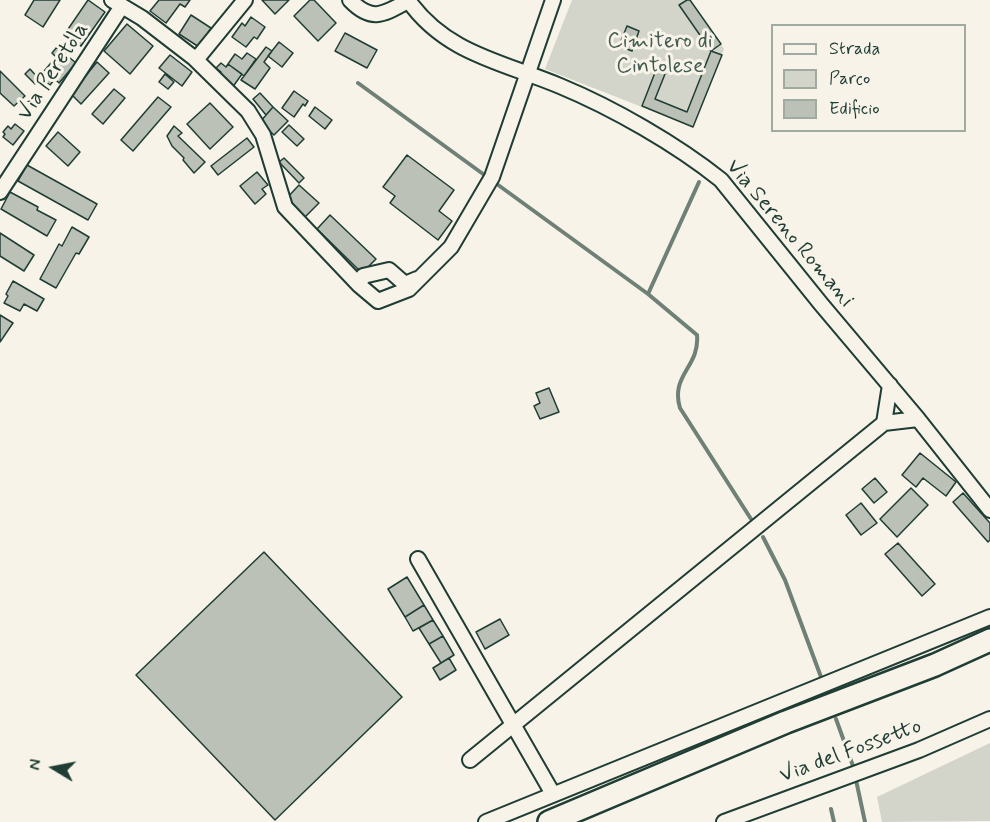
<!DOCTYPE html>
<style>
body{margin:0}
#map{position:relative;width:990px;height:822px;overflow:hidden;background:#f7f3e8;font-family:Mynerve,sans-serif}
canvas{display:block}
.legend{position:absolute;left:771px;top:24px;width:195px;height:108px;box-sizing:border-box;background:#f7f3e8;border:2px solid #a1aaa0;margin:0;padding:8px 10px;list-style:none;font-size:18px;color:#1f3d34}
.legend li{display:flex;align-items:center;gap:12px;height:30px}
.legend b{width:30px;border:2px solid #a1aaa0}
.north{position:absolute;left:24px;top:738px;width:60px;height:60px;-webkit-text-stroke:4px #f7f3e8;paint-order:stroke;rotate:280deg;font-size:16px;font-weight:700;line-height:24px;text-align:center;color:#1f3d34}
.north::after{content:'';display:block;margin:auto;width:21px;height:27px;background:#1f3d34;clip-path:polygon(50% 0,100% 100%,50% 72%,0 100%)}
</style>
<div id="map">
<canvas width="990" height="822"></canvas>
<ul class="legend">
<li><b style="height:8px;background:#f7f3e8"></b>Strada</li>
<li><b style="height:16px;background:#d3d5ca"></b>Parco</li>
<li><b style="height:16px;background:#bbc1b6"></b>Edificio</li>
</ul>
<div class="north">N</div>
</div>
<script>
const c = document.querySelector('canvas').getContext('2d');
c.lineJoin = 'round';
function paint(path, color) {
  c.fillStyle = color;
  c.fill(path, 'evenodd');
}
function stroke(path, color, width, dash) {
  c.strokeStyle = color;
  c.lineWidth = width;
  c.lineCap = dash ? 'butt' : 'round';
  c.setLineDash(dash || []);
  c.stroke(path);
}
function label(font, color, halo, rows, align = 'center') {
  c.font = font + ' Mynerve,sans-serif';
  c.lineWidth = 6;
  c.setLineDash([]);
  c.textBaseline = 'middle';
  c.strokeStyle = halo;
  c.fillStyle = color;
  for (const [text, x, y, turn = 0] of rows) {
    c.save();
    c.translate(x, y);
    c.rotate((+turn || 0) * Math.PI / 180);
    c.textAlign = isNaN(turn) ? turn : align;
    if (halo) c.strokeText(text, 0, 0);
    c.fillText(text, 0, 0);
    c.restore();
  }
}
paint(new Path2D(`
 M572,0H690L724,49L693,127L545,69Z
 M990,743V821L882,822L877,797Z`), '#d3d5ca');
stroke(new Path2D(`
 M358,83L648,294
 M699,182L648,294L697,335C700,367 670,375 680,408L751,519
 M763,537L785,580L821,677
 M836,719L853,766
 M856,780L865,822
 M831,809L834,822`), '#6f8077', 4);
const building = new Path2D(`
 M34,0H60L43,27L25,15Z
 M88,0L105,12L81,46L64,35Z
 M159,0H190L185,7L180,4L166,23L150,11Z
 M262,0H289L275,14Z
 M310,0H314L336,23L318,41L294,16Z
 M687,0H690L721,44L711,51L679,5Z
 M191,15L211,28L199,47L179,34Z
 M251,17L265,27L257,39L254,37L246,47L232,37L242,23L245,26Z
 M127,24L153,46L130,74L104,51Z
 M627,26L639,31L632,51L619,46Z
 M345,33L377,50L367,68L335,51Z
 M279,42L293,53L282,67L268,56Z
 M57,47L76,63L59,83L55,79L50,85L39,77L56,57L52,53Z
 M266,47L272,51L264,62L270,68L255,89L241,80Z
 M711,51L722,55L693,127L642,106L656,70L665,74L655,99L687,112Z
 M247,53L256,59L244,76L228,64L235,54L242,59Z
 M170,55L192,72L182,86L159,68Z
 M97,62L109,73L81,104L71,94Z
 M221,63L226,67L228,64L242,74L232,88L217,77L221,72L216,68Z
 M30,69L39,79L35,84L25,74Z
 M0,71L25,96L14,106L0,93Z
 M165,74L174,82L168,89L159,82Z
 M114,89L125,98L103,124L92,114Z
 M294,91L308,101L305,106L303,104L294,117L282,108Z
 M260,93L273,107L266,115L253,99Z
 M158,97L171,107L133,151L121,140Z
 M210,103L233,127L210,149L187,124Z
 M273,107L288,121L274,135L260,122Z
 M315,107L332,120L325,129L309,116Z
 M15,124L24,131L13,145L3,137L5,134L3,132L8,126L11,129Z
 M289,125L304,139L297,146L282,132Z
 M174,126L182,133L178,136L205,162L194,173L183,160L184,158L172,146L167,136Z
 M58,132L80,152L68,166L46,146Z
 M247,138L254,147L218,175L211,166Z
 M407,155L454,190L439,211L452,221L438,240L390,203L395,196L383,187Z
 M284,158L304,178L299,183L279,162Z
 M27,165L97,204L88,220L18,181Z
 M257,172L268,185L262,189L266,194L255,204L240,186Z
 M299,185L319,203L305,217L286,199Z
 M10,192L38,207L37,210L56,220L47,236L1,209Z
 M330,215L376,259L362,273L317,229Z
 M72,227L89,237L79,254L76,253L56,288L40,279L59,244L62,246Z
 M0,233L34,255L24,271L0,256Z
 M13,281L44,299L37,311L24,304L20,311L4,303L8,296L6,294Z
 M0,315L13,323L0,342Z
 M549,388L559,412L540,419L534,406L540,403L536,393Z
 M920,453L956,482L946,496L923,478L916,487L902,475Z
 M875,478L887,492L874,503L862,489Z
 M911,488L928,505L897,537L880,519Z
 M963,493L990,523V540L988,542L953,502Z
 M861,503L877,523L861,535L846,515Z
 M898,543L935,584L922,596L885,554Z
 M264,552L402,697L275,820L136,675Z
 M407,577L424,605L405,617L388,589Z
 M424,605L433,620L413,631L405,617Z
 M500,619L509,635L485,649L476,632Z
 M433,620L443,636L429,644L419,628Z
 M443,636L454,655L441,663L429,644Z
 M449,658L456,670L440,680L433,668Z`);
paint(building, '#bbc1b6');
stroke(building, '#1f3d34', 1.5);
const street = new Path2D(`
 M112,0L142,18L194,58L248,111L263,135L285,207L359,285L378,301L409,289L451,247L492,177L553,0
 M350,0C372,23 384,14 408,1
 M408,0C446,54 503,62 560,86C613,108 676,144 721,180L821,304L918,419L990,510
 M194,58L200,55L245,0
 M0,192L122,6
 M359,285L363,276L389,270L405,284L417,279
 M884,423L890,385
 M418,559L553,794
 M470,760L884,423L918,419
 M486,822L990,617
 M724,822L919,750L990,719`);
const primary = new Path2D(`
 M549,822L786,722L935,665L990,640`);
stroke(street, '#1f3d34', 18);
stroke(primary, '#1f3d34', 26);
stroke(street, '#f7f3e8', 14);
stroke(primary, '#f7f3e8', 21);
label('22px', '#435b52', '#f7f3e8', [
 ["Cimitero di",660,42],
 ["Cintolese",660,67]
]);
label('22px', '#1f3d34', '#f7f3e8', [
 ["Via Peretola",54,72,-57],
 ["Via Sereno Romani",789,234,50],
 ["Via del Fossetto",851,752,-20]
]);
</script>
